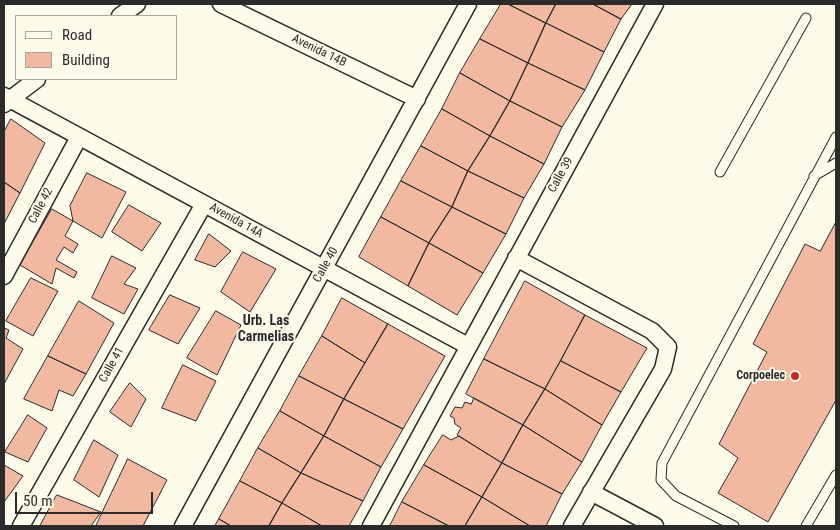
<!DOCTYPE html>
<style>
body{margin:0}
#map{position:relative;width:840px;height:530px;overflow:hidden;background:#fdfbea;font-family:"Roboto Condensed",sans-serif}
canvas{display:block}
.frame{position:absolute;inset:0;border:5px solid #2b2b2b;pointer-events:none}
.legend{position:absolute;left:15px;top:15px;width:162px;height:65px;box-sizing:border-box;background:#fdfbea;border:1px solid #a9a89e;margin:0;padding:6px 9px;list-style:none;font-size:15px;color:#2b2b2b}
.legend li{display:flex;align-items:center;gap:10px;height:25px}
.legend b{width:25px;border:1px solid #a9a89e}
.scale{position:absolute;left:15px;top:492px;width:138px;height:22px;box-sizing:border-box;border:2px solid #2b2b2b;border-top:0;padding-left:6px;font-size:15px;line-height:18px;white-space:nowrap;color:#2b2b2b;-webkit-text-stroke:4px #fdfbea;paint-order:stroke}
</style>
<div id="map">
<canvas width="840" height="530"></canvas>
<div class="frame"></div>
<ul class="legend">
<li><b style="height:6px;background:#fdfbea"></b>Road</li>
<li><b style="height:14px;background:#f2b8a0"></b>Building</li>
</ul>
<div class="scale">50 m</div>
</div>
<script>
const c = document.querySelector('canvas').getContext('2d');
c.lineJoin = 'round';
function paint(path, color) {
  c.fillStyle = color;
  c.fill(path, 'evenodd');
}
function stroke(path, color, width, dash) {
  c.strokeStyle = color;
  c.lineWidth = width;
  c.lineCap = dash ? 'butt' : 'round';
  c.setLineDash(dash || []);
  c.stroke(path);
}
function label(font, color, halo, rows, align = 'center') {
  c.font = font + ' "Roboto Condensed",sans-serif';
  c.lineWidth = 4;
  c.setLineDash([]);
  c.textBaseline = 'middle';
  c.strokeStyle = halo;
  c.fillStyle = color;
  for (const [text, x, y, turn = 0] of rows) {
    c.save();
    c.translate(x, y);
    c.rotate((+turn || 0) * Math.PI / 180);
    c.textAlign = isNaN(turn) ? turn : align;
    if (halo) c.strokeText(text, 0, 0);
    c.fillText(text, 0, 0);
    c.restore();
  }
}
const building = new Path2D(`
 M501,4H508L546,23L528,63L480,39Z
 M508,4H556L546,23Z
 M556,4H593L621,19L604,52L546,23Z
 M593,4H632L621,19Z
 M546,23L604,52L585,90L528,63Z
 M480,39L528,63L510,101L460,73Z
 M528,63L585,90L562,127L510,101Z
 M460,73L510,101L490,136L442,109Z
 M510,101L562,127L544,164L490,136Z
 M442,109L490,136L468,171L421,146Z
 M11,119L45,143L20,193L4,182V132Z
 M490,136L544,164L524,198L468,171Z
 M421,146L468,171L452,207L401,181Z
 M468,171L524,198L506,234L452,207Z
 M87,173L126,192L102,238L73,221L70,206Z
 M401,181L452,207L429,243L381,217Z
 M4,182L20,193L4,224Z
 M129,205L161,223L142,251L112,232Z
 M452,207L506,234L483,273L429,243Z
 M52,209L73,221L65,236L78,244L73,253L64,247L56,260L77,272L74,278L56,268L52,284L20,265Z
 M381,217L429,243L408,286L359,257Z
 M836,222V400L768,522L718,493L738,458L719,444L767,352L753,344L805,244L820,251Z
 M209,234L231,251L215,267L195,260Z
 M429,243L483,273L457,315L408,286Z
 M243,252L276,269L250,312L221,292Z
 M112,256L136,268L124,284L138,289L124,314L92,298Z
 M31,278L58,291L33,336L6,321Z
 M525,281L585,315L545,389L484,359Z
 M170,295L200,308L178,344L149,330Z
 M342,298L388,324L365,363L322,336Z
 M79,301L114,323L86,374L48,356Z
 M216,311L241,325L217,375L187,358Z
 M585,315L647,348L621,392L561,361Z
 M388,324L445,356L403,429L344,399Z
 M4,328L9,330L6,338L23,349L4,384Z
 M322,336L365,363L344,399L299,376Z
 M48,356L86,374L73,396L59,390L52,411L24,399Z
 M484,359L545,389L523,425L466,394Z
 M561,361L621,392L602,425L545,389Z
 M183,365L216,381L196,421L162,408Z
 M299,376L344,399L324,436L280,411Z
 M130,383L146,399L131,427L110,412Z
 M545,389L602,425L582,462L523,425Z
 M474,398L523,425L502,463L457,435L461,428L455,424L454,418L450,416L455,407L462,408L465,402L471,404Z
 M344,399L403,429L381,467L324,436Z
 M280,411L324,436L301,473L258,448Z
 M28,415L47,428L28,462L5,452Z
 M523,425L582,462L562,494L502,463Z
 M443,435L451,440L459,436L502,463L482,497L424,465Z
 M324,436L381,467L363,501L301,473Z
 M94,440L118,455L99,497L74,480Z
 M258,448L301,473L282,503L240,481Z
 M128,459L167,480L143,526H96Z
 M502,463L562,494L546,526H530L482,497Z
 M4,465L23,476L4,502Z
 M424,465L482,497L465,526H449L402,502Z
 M301,473L363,501L349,526H322L282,503Z
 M240,481L282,503L269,526H231L219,519Z
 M57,495L101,512L91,526H40Z
 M482,497L530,526H465Z
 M402,502L449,526H390Z
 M282,503L322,526H269Z
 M219,519L231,526H215Z`);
paint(building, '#f2b8a0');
stroke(building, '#2b2b2b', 1);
const service = new Path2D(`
 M720,172L806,18
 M814,176L836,163
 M734,526L676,496L661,480L662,463L836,137
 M806,526L836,475`);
const minor = new Path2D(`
 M221,4L417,99
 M120,16L137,4
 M4,96L468,346
 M4,104L37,79
 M516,258L652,331L668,347L663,369L572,526
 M4,276L79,137
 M591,492L655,526
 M21,526L204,204
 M183,526L468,4
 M371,526L655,4`);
stroke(service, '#2b2b2b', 11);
stroke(minor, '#2b2b2b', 19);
stroke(service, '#fdfbea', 9);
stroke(minor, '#fdfbea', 16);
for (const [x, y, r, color] of [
 [795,376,5,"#c62828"]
]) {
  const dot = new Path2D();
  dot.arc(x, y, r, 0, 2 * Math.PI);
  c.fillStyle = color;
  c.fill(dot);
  stroke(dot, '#fdfbea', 2);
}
label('12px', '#2b2b2b', '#fdfbea', [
 ["Avenida 14B",319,51,26],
 ["Calle 39",561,175,-61],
 ["Calle 42",41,206,-62],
 ["Avenida 14A",236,221,29],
 ["Calle 40",326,265,-61],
 ["Calle 41",112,365,-61]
]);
label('bold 12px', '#2b2b2b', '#fdfbea', [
 ["Corpoelec",785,376]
], 'right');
label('bold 14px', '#2b2b2b', '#fdfbea', [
 ["Urb. Las",266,321],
 ["Carmelias",266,337]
]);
</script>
